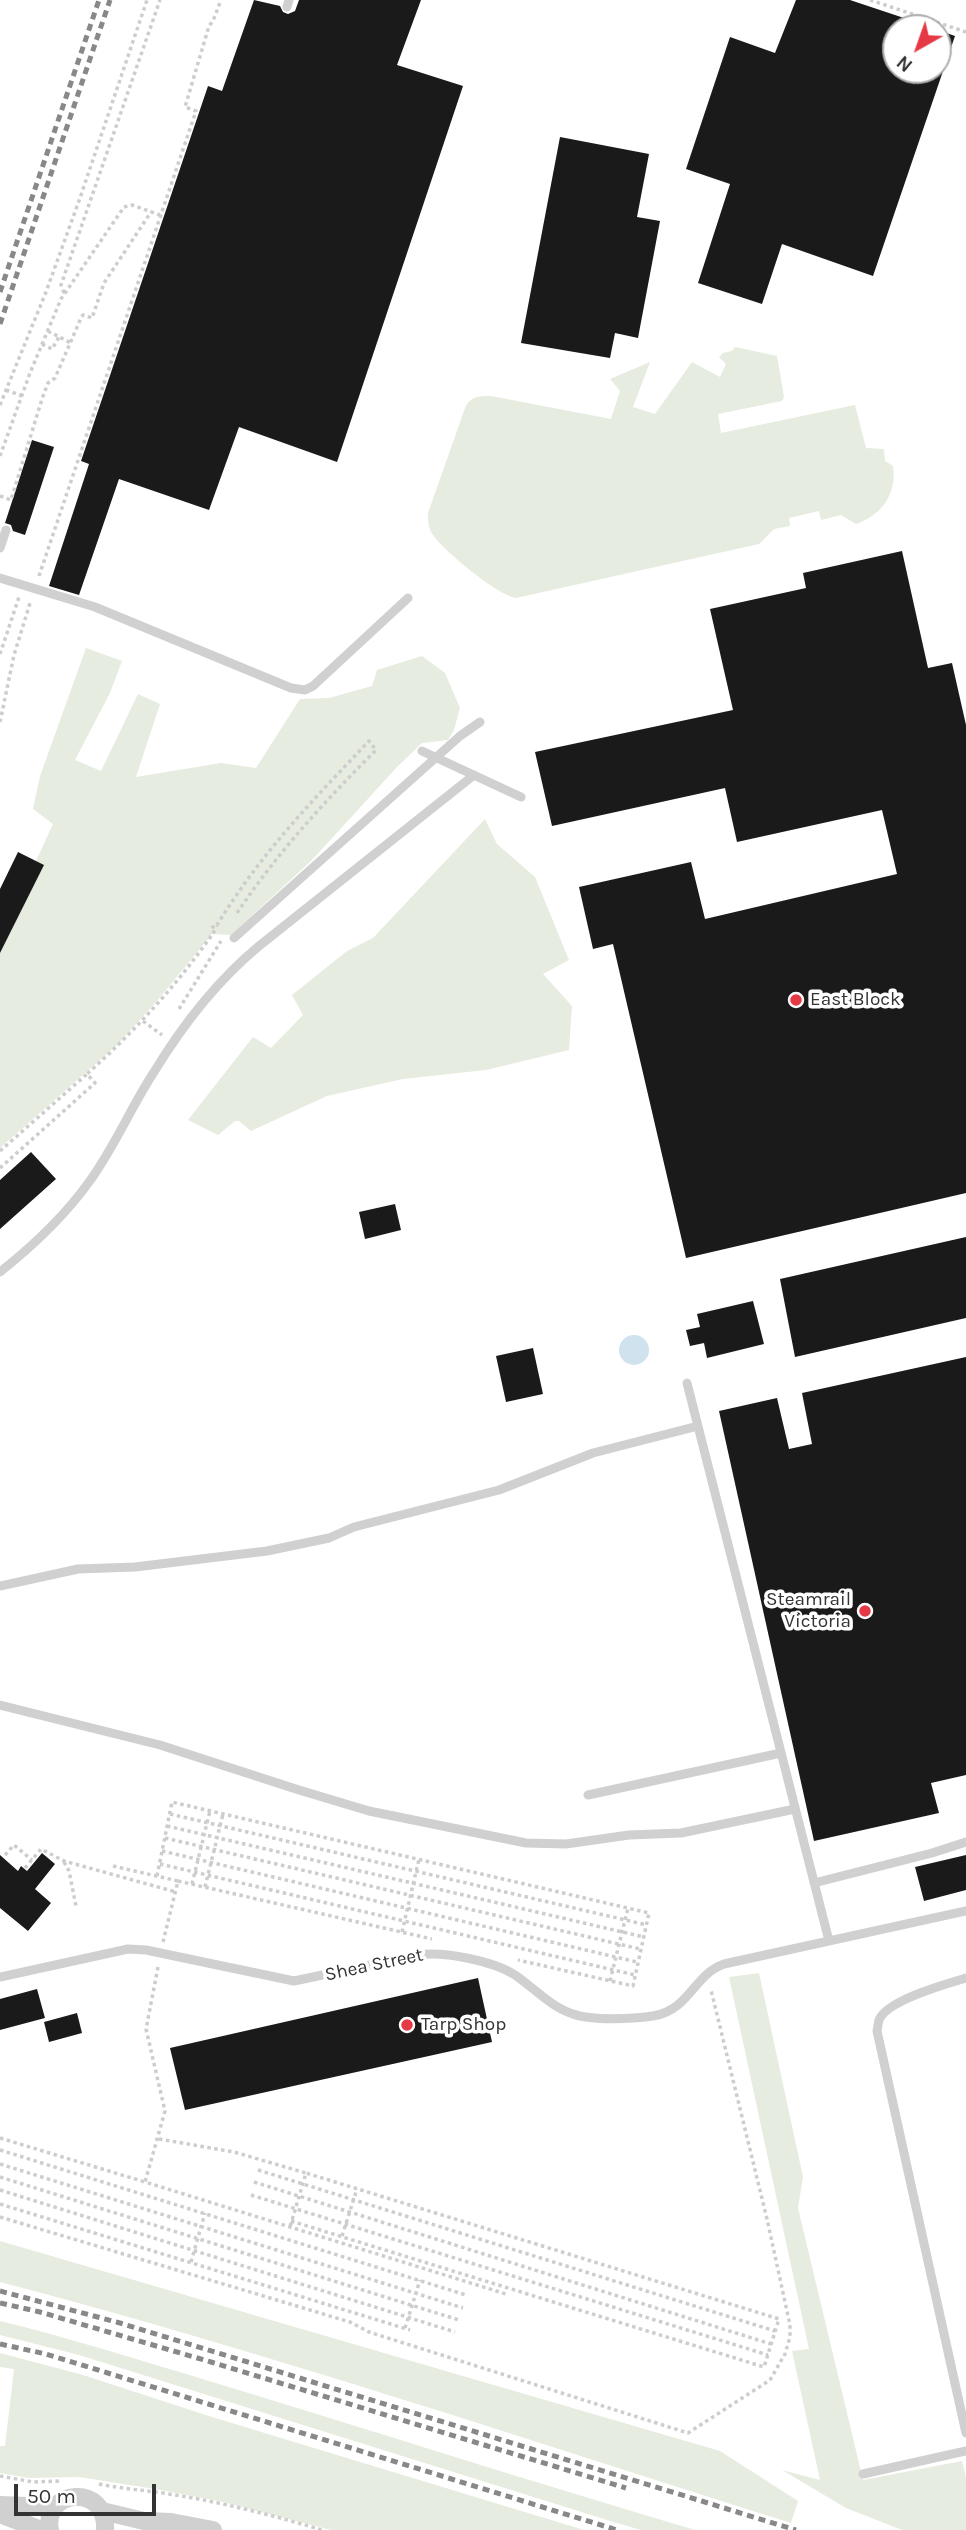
<!DOCTYPE html>
<style>
body{margin:0}
#map{position:relative;width:966px;height:2530px;overflow:hidden;background:#fff;font-family:Karla,sans-serif}
canvas{display:block}
.north{position:absolute;left:882px;top:14px;width:70px;height:70px;box-sizing:border-box;background:#fff;border:2px solid #adadad;border-radius:50%;rotate:220deg;font-size:19px;font-weight:700;line-height:28px;text-align:center;color:#333}
.north::after{content:'';display:block;margin:auto;width:24px;height:32px;background:#e63946;clip-path:polygon(50% 0,100% 100%,50% 72%,0 100%)}
.scale{position:absolute;left:14px;top:2484px;width:142px;height:32px;box-sizing:border-box;border:4px solid #333;border-top:0;padding-left:9px;font-size:21px;line-height:24px;white-space:nowrap;color:#333;-webkit-text-stroke:5px #fff;paint-order:stroke}
</style>
<div id="map">
<canvas width="966" height="2530"></canvas>
<div class="north">N</div>
<div class="scale">50 m</div>
</div>
<script>
const c = document.querySelector('canvas').getContext('2d');
c.lineJoin = 'round';
function paint(path, color) {
  c.fillStyle = color;
  c.fill(path, 'evenodd');
}
function stroke(path, color, width, dash) {
  c.strokeStyle = color;
  c.lineWidth = width;
  c.lineCap = dash ? 'butt' : 'round';
  c.setLineDash(dash || []);
  c.stroke(path);
}
function label(font, color, halo, rows, align = 'center') {
  c.font = font + ' Karla,sans-serif';
  c.lineWidth = 7;
  c.setLineDash([]);
  c.textBaseline = 'middle';
  c.strokeStyle = halo;
  c.fillStyle = color;
  for (const [text, x, y, turn = 0] of rows) {
    c.save();
    c.translate(x, y);
    c.rotate((+turn || 0) * Math.PI / 180);
    c.textAlign = isNaN(turn) ? turn : align;
    if (halo) c.strokeText(text, 0, 0);
    c.fillText(text, 0, 0);
    c.restore();
  }
}
paint(new Path2D(`
 M735,347L777,356L784,397L782,401L718,414L721,433L855,405L866,448L884,449L885,461L893,466C897,494 882,515 856,524L841,515L821,520L819,511L789,518L790,526L774,529L759,544L516,598C497,595 444,551 433,535C428,528 428,521 428,513L465,408C470,396 480,396 491,396L611,419L620,391L610,379L650,362L633,407L655,414L692,362L720,377L726,364L719,357L723,353L732,351Z
 M86,648L122,661L110,693L75,760L101,771L138,694L160,704L136,777L221,763L256,768L300,699L329,698L372,686L377,670L422,656L445,673L460,708L454,730L448,740L422,743L397,767L312,860L231,935L212,934L157,1001L117,1045L0,1148V934L8,937L43,865L36,861L53,824L33,809L40,776Z
 M485,819L497,844L535,877L569,960L543,974L572,1006L569,1050L486,1070L403,1079L327,1096L251,1131L239,1121H235L218,1135L188,1120L253,1037L271,1048L303,1015L292,995L347,951L373,938Z
 M759,1973L803,2177L798,2208L863,2480L962,2461L966,2477V2530H902L846,2508L782,2470L820,2480L792,2351L809,2349L729,1977Z
 M0,2241L720,2451L798,2501L791,2523C528,2440 267,2352 0,2282Z
 M0,2321C70,2338 139,2360 209,2381C371,2430 532,2482 695,2530H641L607,2520L79,2355L0,2335Z
 M0,2353L83,2375L212,2417L584,2530H331L223,2502L161,2490L79,2477L29,2478L0,2473V2446H5L14,2369L0,2367Z`), '#e6ecdf');
paint(new Path2D(`
 M619 1350a15 15 0 1 1 30 0a15 15 0 1 1-30 0Z`), '#cfe2ee');
paint(new Path2D(`
 M254,0L280,6L283,12L288,14L295,11L299,0H421L397,65L463,86L337,462L239,427L209,510L119,479L79,595L49,586L89,464L81,461L208,86L222,91Z
 M796,0H850L925,25V28H896V70H938V30L955,36L873,276L782,244L762,304L698,283L730,184L686,169L730,37L775,53Z
 M560,137L649,154L637,217L660,221L638,338L615,333L610,358L521,343Z
 M32,440L54,447L25,535L13,531L11,525L5,523Z
 M902,551L928,668L952,663L966,725V1193L686,1258L613,944L593,949L579,887L691,862L705,919L897,874L882,810L737,842L725,788L552,826L535,752L733,710L710,609L806,588L803,573Z
 M18,852L44,865L0,953V889Z
 M31,1152L56,1179L0,1229V1180Z
 M395,1204L401,1230L365,1239L359,1212Z
 M966,1237V1318L795,1357L780,1279Z
 M753,1301L764,1344L707,1358L704,1343L690,1346L686,1330L700,1327L697,1314Z
 M533,1348L543,1394L506,1402L496,1356Z
 M966,1357V1775L931,1783L939,1813L814,1841L719,1411L777,1398L789,1449L812,1444L802,1393Z
 M42,1853L55,1864L35,1889L51,1903L28,1931L0,1908V1855L18,1871L21,1866L27,1871Z
 M966,1855V1890L924,1901L915,1867Z
 M478,1978L492,2042L185,2110L170,2048Z
 M37,1989L45,2018L0,2030V1999Z
 M77,2013L82,2033L49,2042L44,2022Z`), '#1a1a1a');
stroke(new Path2D(`
 M870,0L966,32
 M64,293L61,285L160,0
 M48,331L71,343
 M42,344L52,349L59,337
 M6,390L22,396
 M0,405L46,292L80,198L147,0
 M0,456L30,373L61,299L124,207L132,205L160,215
 M0,496L11,500L42,399L48,383L55,378L81,318L83,315L92,318L104,283L151,212
 M39,576L196,111L185,107L209,26L213,21L221,0
 M0,654L19,597
 M0,722L14,655L31,600
 M179,1009L221,941
 M143,1021L162,1035
 M0,1151L87,1074
 M0,1168L95,1083L87,1074C135,1031 177,985 214,932L211,930L215,924L217,925C262,852 311,802 369,741L376,750C324,802 276,854 235,916
 M170,1814L647,1925
 M167,1826L644,1937
 M165,1838L640,1949
 M162,1851L637,1962
 M5,1855L14,1845L32,1860
 M64,1862L69,1871L76,1906
 M160,1864L635,1975
 M113,1866L178,1881L163,1942
 M25,1868L41,1849L64,1861L176,1892
 M157,1876L172,1802L649,1913L633,1986L518,1960
 M178,1881L432,1939
 M192,1884L210,1811
 M205,1887L223,1814
 M402,1932L419,1859
 M158,1967L146,2029L165,2111L145,2182L506,2294
 M610,1981L628,1908
 M0,2138L145,2182
 M159,2139L234,2152L306,2173L290,2227
 M0,2150L466,2295
 M0,2164L463,2308
 M258,2170L775,2331
 M0,2177L459,2320
 M254,2182L771,2344
 M0,2190L455,2332
 M251,2195L768,2355
 M0,2204L410,2330
 M0,2217L350,2322L369,2332L688,2433L770,2380L785,2354L790,2337V2325L767,2219L711,1990
 M291,2221L764,2367L779,2319L306,2173
 M342,2236L357,2189
 M191,2262L205,2213
 M405,2328L420,2280
 M0,2476L33,2482L60,2481
 M99,2484C122,2489 145,2490 169,2494C221,2502 272,2515 322,2530`), '#cdcdcd', 3.5, [3.5, 3.5]);
stroke(new Path2D(`
 M287,7L289,0
 M0,548L6,530
 M0,578L95,607L291,688L305,690L313,686L408,598
 M422,751L521,797
 M234,938L460,736L480,722
 M0,1272C34,1245 64,1217 89,1182C114,1148 131,1107 154,1072C182,1026 218,980 259,946L474,775
 M687,1383L829,1941
 M0,1586L78,1569L135,1567L267,1551L329,1538L354,1527L499,1490L593,1453L698,1426
 M0,1705L160,1745L299,1790L369,1811L526,1843L566,1844L629,1835L681,1833L795,1809
 M588,1795L781,1753
 M814,1883L932,1853L966,1842
 M0,1977L128,1949L146,1950L294,1981L418,1955C444,1951 493,1961 515,1975C534,1988 551,2007 573,2014C592,2021 632,2019 653,2016C690,2010 693,1975 724,1964L966,1911
 M966,1978C946,1984 887,2000 879,2020C878,2023 878,2027 877,2031L966,2433
 M863,2474L966,2451`), '#d0d0d0', 9);
stroke(new Path2D(`
 M0,2505L55,2507
 M102,2511L144,2521L171,2522L213,2530
 M0,2514L41,2530
 M50,2530C42,2489 108,2483 105,2530`), '#d0d0d0', 18);
stroke(new Path2D(`
 M0,292L99,0
 M0,324L110,0
 M0,2291L120,2323L796,2530
 M0,2303L40,2312L211,2362L626,2488
 M0,2344L46,2354L617,2530`), '#888', 5, [7, 5]);
for (const [x, y, r, color] of [
 [796,1000,7,"#e63946"],
 [865,1611,7,"#e63946"],
 [407,2025,7,"#e63946"]
]) {
  const dot = new Path2D();
  dot.arc(x, y, r, 0, 2 * Math.PI);
  c.fillStyle = color;
  c.fill(dot);
  stroke(dot, '#fff', 2.5);
}
label('19px', '#333', '#fff', [
 ["East Block",810,1000],
 ["Steamrail",851,1600,"right"],
 ["Victoria",851,1622,"right"],
 ["Tarp Shop",421,2025]
], 'left');
label('19px', '#333', '#fff', [
 ["Shea Street",374,1965,-12]
]);
</script>
